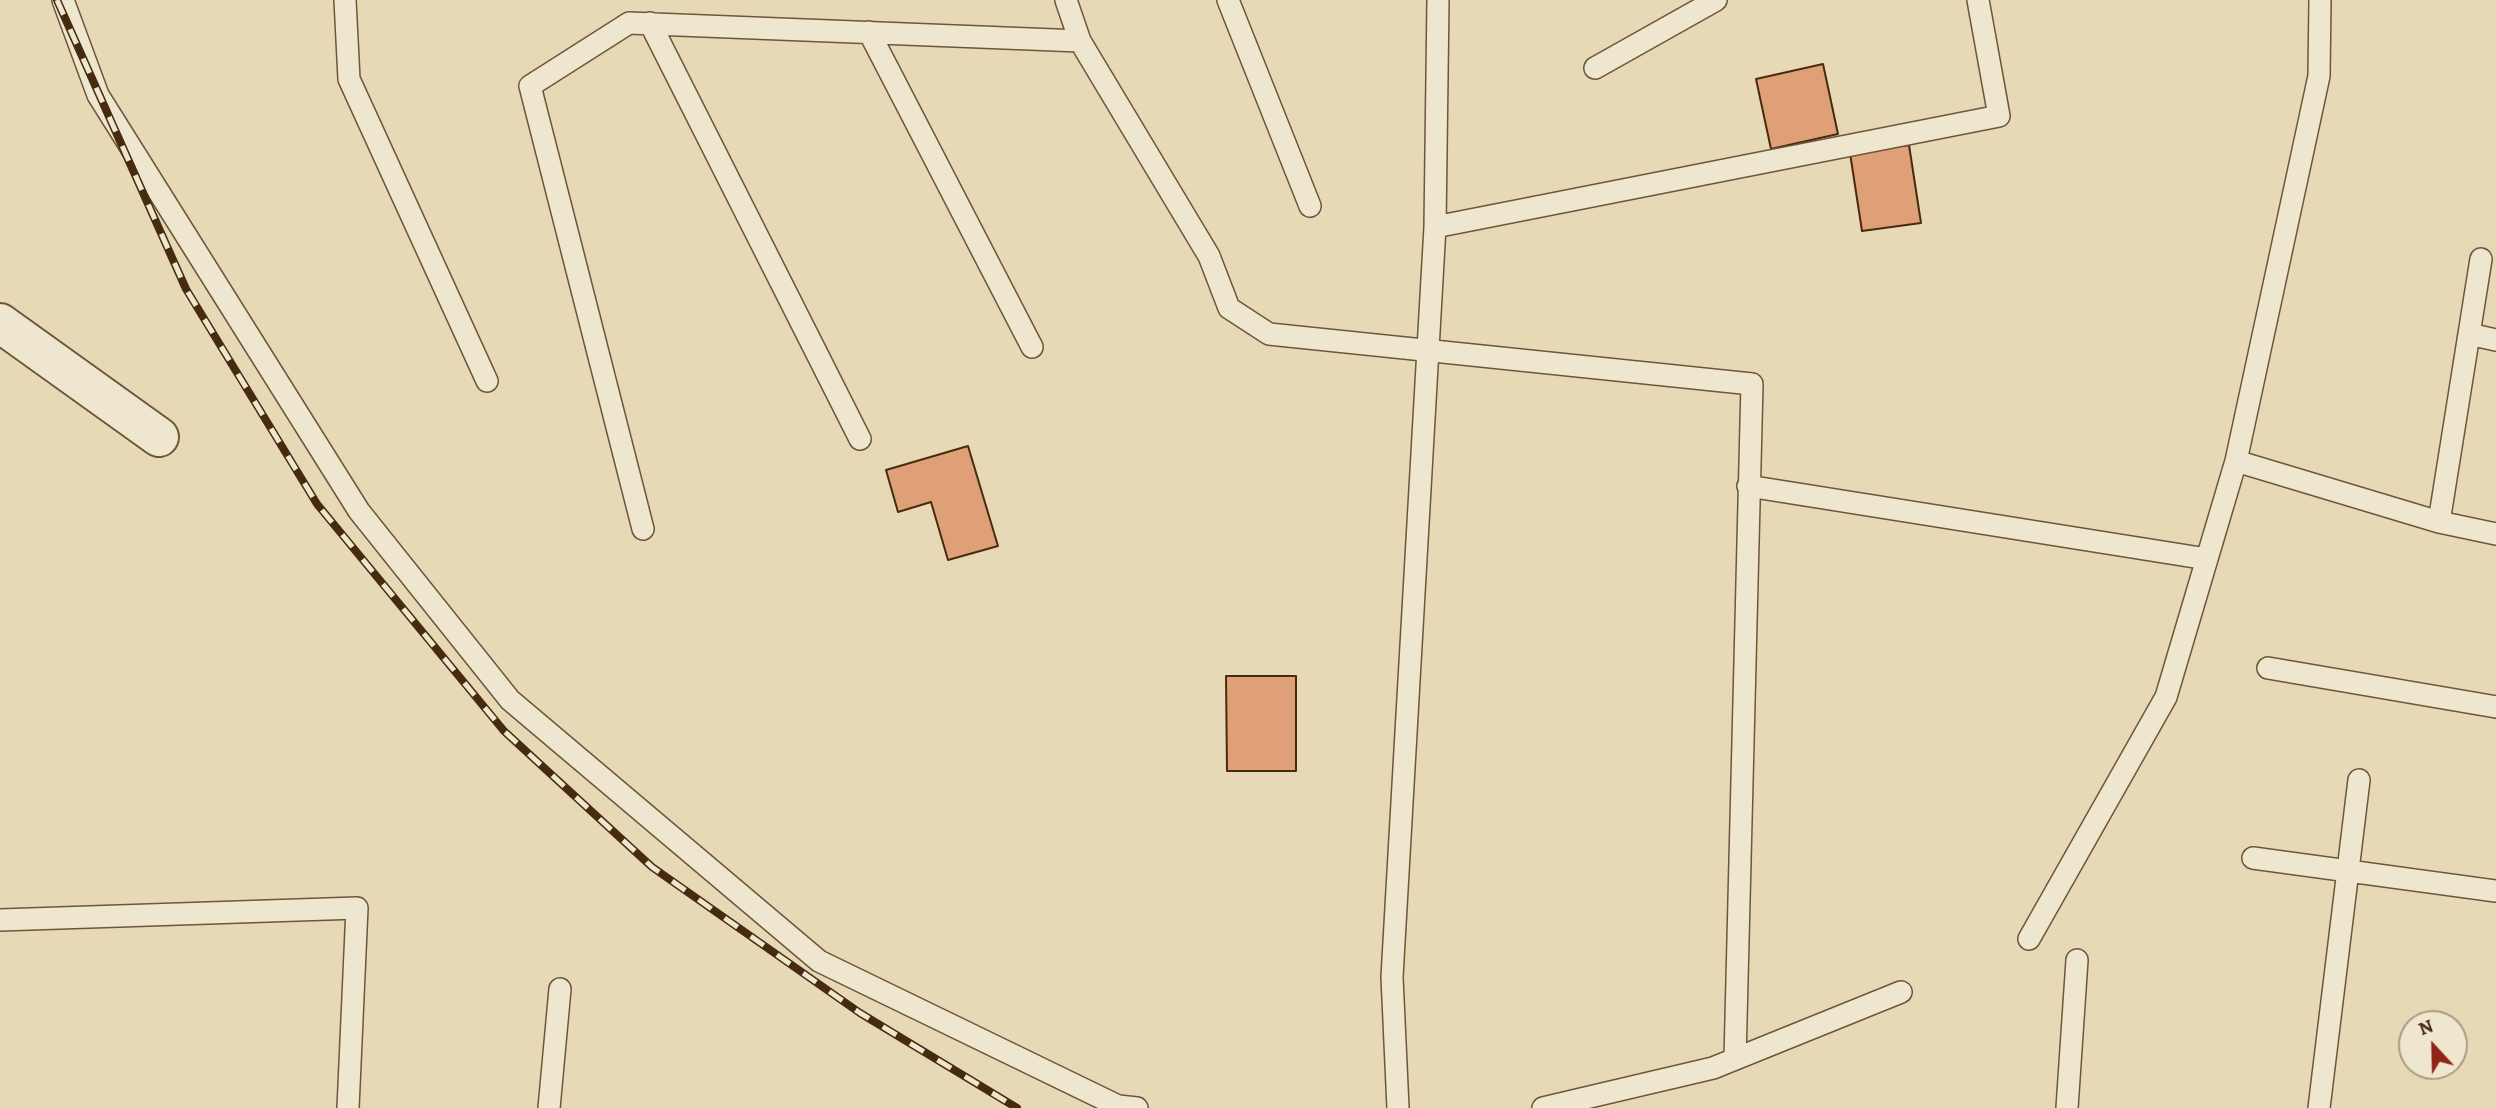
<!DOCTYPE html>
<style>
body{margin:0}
#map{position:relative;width:2496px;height:1108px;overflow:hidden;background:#e7d9b6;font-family:Alegreya,serif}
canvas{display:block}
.north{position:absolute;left:2398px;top:1010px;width:70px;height:70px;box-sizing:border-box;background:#efe6d0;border:2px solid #ab9b82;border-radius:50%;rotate:338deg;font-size:19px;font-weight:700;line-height:28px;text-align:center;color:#462b0e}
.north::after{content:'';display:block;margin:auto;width:24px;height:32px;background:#8f2418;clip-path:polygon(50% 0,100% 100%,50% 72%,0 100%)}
</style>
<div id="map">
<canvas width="2496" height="1108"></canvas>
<div class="north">N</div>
</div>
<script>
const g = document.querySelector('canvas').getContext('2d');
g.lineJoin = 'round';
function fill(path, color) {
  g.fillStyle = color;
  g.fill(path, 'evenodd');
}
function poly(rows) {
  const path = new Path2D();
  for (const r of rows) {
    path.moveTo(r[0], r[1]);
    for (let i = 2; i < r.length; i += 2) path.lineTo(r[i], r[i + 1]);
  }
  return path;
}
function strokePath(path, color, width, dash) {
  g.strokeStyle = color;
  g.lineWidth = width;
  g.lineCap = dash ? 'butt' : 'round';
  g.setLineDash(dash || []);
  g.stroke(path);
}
const building = poly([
 [1823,64,1838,134,1771,149,1756,79,1823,64],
 [1909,145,1921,223,1862,231,1850,153,1909,145],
 [968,446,998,546,948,560,931,502,898,512,886,470,968,446],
 [1226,676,1296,676,1296,771,1227,771,1226,676]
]);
fill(building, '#e0a077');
strokePath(building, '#462b0e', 2);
const lane = poly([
 [63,0,98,95,359,511,510,700,819,961,1118,1106,1137,1108],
 [345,0,349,79,487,381],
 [1066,0,1080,41,1209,256,1229,308,1269,334,1752,384,1735,1059],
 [1228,0,1310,206],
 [650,23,860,439],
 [869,32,1032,347],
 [1595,68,1716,0],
 [1435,227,1999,116,1978,0],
 [2481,259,2439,522,2496,534],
 [2469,334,2496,340],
 [2236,461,2439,522],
 [1748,486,2207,559],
 [643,529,530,86,629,23,1080,41],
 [2268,668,2496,707],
 [2253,858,2496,891],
 [0,920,357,908,348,1108],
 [2029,939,2166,697,2236,461,2319,76,2320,0],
 [549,1108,560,989],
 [1398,1108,1392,977,1435,227,1438,0],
 [1543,1108,1713,1068,1901,992],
 [2067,1108,2077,960],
 [2319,1108,2359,780]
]);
const street = poly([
 [0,323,159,437]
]);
strokePath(lane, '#6e5638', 24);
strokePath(street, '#6e5638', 42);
strokePath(lane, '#efe6d0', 21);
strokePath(street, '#efe6d0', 38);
const rail = poly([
 [57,0,186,289,317,504,504,731,652,867,860,1013,1017,1108]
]);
strokePath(rail, '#462b0e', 8);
strokePath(rail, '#efe6d0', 5, [16]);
</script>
